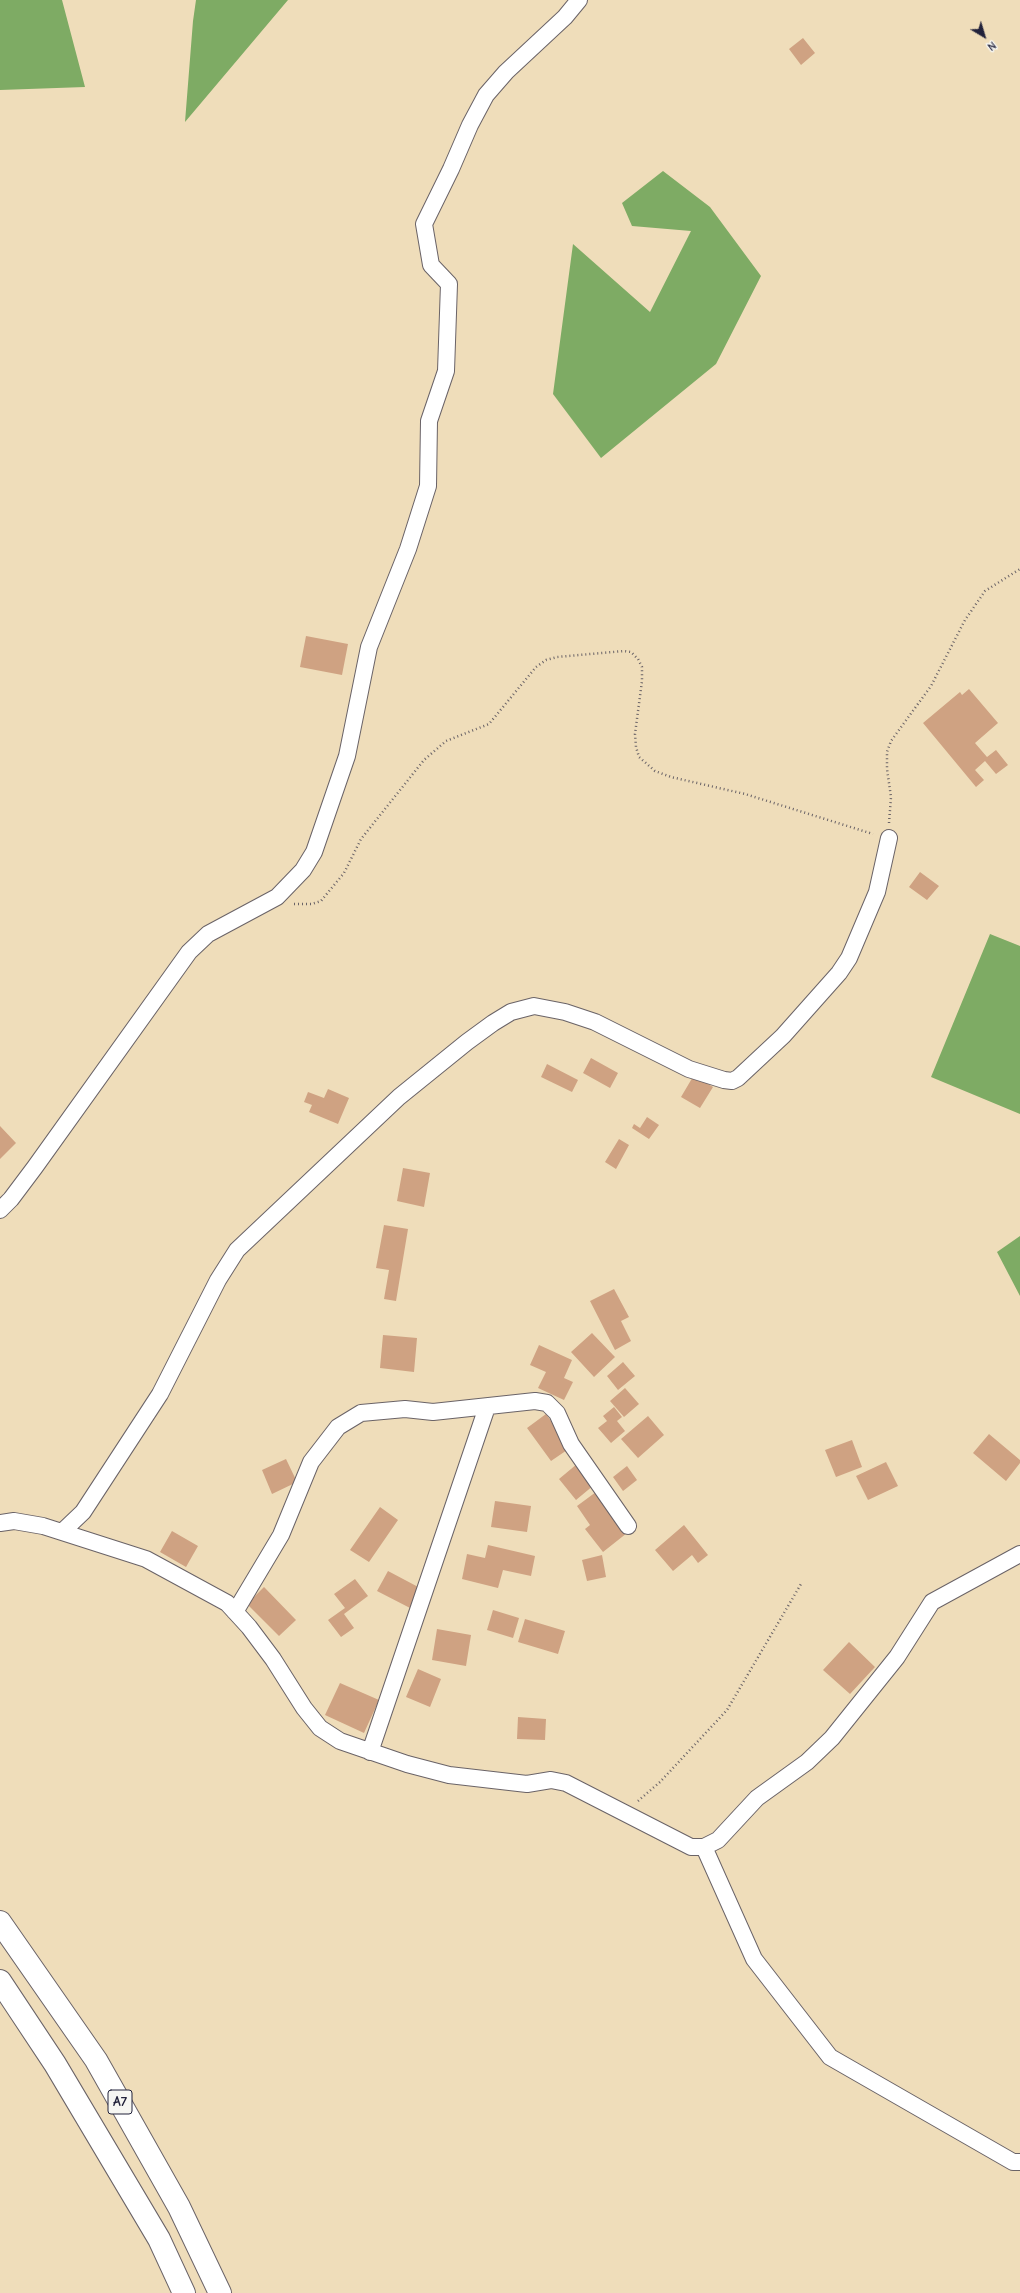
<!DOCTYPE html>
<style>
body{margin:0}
#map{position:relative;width:1020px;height:2293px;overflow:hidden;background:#efddba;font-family:"Comic Neue",sans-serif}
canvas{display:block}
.north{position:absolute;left:964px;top:16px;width:40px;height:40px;-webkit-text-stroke:3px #f6f6f2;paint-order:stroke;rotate:142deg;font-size:11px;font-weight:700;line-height:16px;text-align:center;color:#22223b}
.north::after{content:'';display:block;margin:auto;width:14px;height:18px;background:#22223b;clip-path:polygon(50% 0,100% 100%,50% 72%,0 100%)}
</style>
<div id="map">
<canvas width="1020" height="2293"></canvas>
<div class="north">N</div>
</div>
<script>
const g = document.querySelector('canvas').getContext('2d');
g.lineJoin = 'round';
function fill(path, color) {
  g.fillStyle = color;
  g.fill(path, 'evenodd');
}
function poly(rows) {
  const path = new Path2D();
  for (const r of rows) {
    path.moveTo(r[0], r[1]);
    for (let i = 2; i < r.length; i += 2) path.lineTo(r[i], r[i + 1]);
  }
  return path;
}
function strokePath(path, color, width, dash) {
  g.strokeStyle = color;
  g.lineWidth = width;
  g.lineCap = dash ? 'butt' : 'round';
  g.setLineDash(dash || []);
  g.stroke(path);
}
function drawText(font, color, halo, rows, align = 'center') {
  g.font = font + ' "Comic Neue",sans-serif';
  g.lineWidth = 4;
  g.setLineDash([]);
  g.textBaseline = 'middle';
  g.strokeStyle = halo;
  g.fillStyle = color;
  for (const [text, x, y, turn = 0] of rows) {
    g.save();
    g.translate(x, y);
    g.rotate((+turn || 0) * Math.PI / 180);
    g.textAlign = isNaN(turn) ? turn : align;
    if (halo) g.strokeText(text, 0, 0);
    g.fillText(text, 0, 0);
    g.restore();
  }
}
fill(poly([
 [0,0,62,0,85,87,0,90],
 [196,0,288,0,185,122,193,21],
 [663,171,710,207,761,276,716,364,601,458,553,394,573,244,650,312,691,231,632,226,622,203],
 [990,934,1020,946,1020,1114,931,1077],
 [1020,1236,1020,1296,997,1252]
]), '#7eab64');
fill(poly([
 [803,38,815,53,801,65,789,49],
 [306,636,348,644,342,675,300,667],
 [969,689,998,723,975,743,987,757,996,750,1008,765,996,774,985,761,975,770,984,780,976,787,923,723,960,692,962,695],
 [920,872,939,886,927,900,909,887],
 [591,1058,618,1073,610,1088,583,1073],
 [547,1064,578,1080,572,1092,541,1077],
 [694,1075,713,1087,700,1108,681,1097],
 [328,1089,349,1098,338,1124,309,1112,312,1105,304,1102,308,1092,324,1098],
 [647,1117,659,1125,649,1139,632,1128,634,1124,640,1128],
 [0,1126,16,1143,0,1159],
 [619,1139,629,1145,616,1169,605,1162],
 [403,1168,430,1173,424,1207,397,1201],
 [384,1225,408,1229,396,1301,384,1299,389,1270,376,1268],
 [614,1289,629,1317,621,1321,631,1341,615,1350,590,1301],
 [592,1333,615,1357,594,1377,571,1352],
 [383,1335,417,1338,414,1372,380,1368],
 [539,1345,572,1360,564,1378,573,1382,564,1400,538,1388,546,1372,530,1365],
 [623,1362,635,1376,618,1390,607,1376],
 [625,1388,639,1404,624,1417,610,1401],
 [614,1407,622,1417,617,1421,625,1431,611,1443,598,1428,607,1421,603,1416],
 [546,1414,570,1448,551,1461,527,1428],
 [648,1416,664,1435,638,1458,621,1439],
 [989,1434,1020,1460,1020,1463,1006,1481,973,1453],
 [852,1440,862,1467,836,1477,825,1450],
 [286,1459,297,1482,272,1494,262,1470],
 [886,1462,898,1486,868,1500,856,1476],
 [577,1464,594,1485,576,1500,559,1479],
 [627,1466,637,1480,623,1491,613,1477],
 [596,1492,627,1533,603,1552,585,1529,590,1525,577,1506],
 [495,1501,531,1506,527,1532,491,1527],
 [380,1507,398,1520,369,1562,350,1550],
 [684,1525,708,1555,698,1563,692,1555,673,1571,655,1550],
 [172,1531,198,1546,186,1567,160,1552],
 [488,1545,535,1556,531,1576,503,1570,498,1588,462,1579,467,1554,485,1558],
 [602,1555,606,1577,587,1581,582,1560],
 [388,1571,422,1589,412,1609,377,1591],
 [355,1579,368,1596,344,1614,354,1628,341,1637,328,1620,345,1608,334,1594],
 [264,1587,296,1620,279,1636,247,1604],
 [493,1610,519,1618,513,1638,487,1630],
 [525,1619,565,1631,558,1654,518,1642],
 [437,1629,471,1635,466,1666,432,1660],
 [849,1642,875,1667,850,1694,823,1670],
 [418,1669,441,1679,430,1707,406,1697],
 [340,1683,379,1700,364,1733,325,1715],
 [518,1717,546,1719,545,1740,517,1739]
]), '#cfa282');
const street = poly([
 [0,1210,11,1199,35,1167,189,952,208,934,277,897,303,870,314,852,347,756,369,647,408,549,428,486,429,421,446,371,449,284,431,265,424,224,451,169,470,125,486,95,506,72,565,17,579,0],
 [0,1523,14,1521,43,1526,146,1559,227,1603,249,1627,273,1659,304,1708,320,1728,340,1741,407,1764,449,1775,527,1784,551,1780,566,1783,691,1847,704,1847,718,1840,757,1798,807,1762,832,1738,897,1657,932,1602,1020,1554],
 [62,1532,83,1512,160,1394,218,1280,237,1250,399,1097,467,1042,493,1023,511,1012,534,1006,565,1012,595,1022,689,1069,724,1080,732,1081,738,1078,783,1036,839,973,849,958,877,892,889,838],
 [235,1612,281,1535,311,1462,338,1427,361,1413,405,1409,433,1412,535,1401,547,1403,557,1413,571,1444,628,1526],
 [370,1752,487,1407],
 [704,1847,754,1959,830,2057,1013,2162,1020,2162]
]);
const highway = poly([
 [0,1922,96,2060,179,2207,220,2293],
 [0,1981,55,2064,159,2239,184,2293]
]);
strokePath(street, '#6a6367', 18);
strokePath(highway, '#6a6367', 24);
strokePath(poly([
 [889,823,891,797,887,769,887,752,891,741,931,686,965,620,985,591,1020,569],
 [294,904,312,904,321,901,344,873,361,839,424,760,446,741,489,724,536,667,546,660,557,657,624,651,631,652,638,659,642,667,642,681,635,734,636,747,639,757,655,771,671,777,745,794,873,834],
 [638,1801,660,1782,727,1710,801,1584]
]), '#6a6367', 2.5, [1, 3]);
strokePath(street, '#fff', 16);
strokePath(highway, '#fff', 22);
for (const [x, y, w] of [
 [120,2102,24]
]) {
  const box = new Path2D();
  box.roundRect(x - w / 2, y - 12, w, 24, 3);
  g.fillStyle = '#f6f6f2';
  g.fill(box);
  strokePath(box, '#22223b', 1);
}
drawText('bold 14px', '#22223b', null, [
 ["A7",120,2102]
]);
</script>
